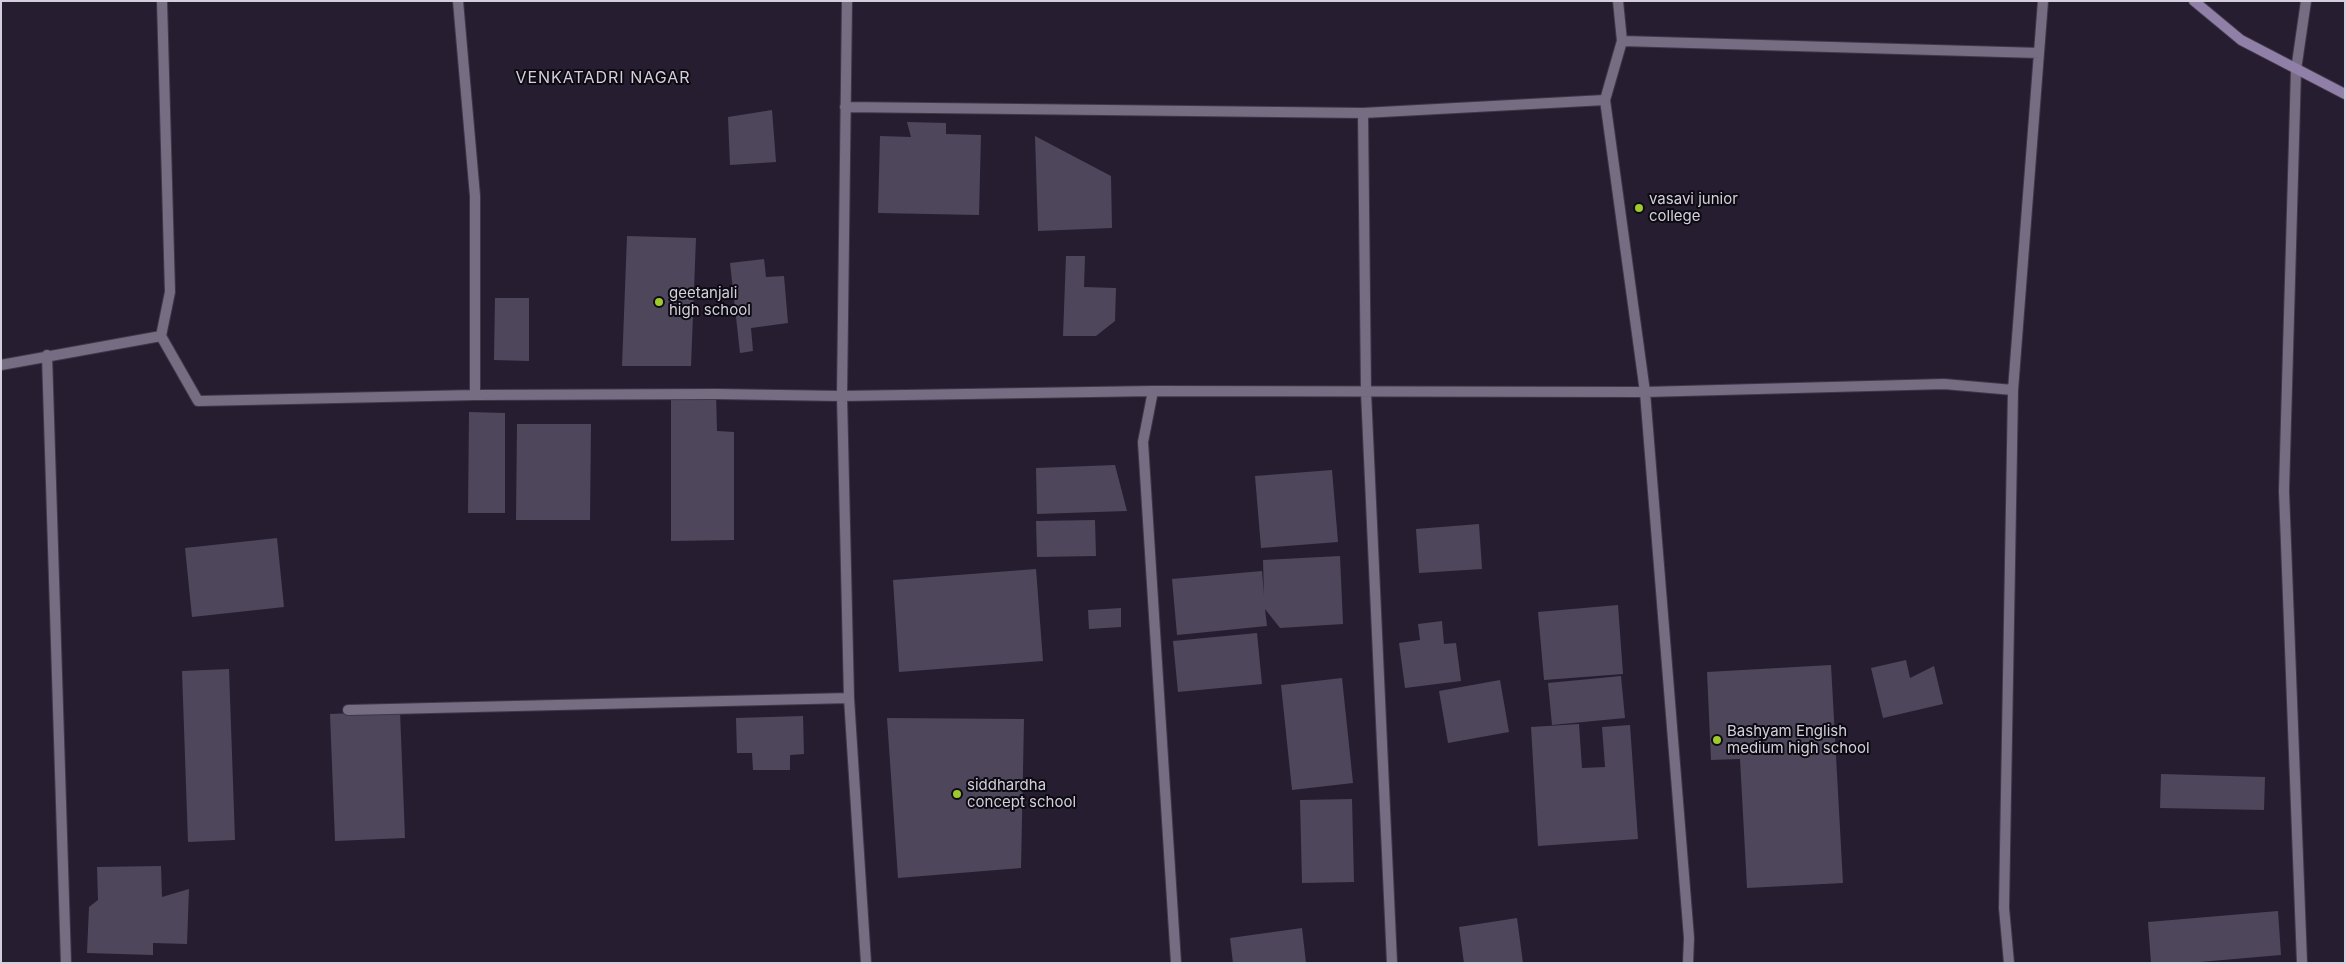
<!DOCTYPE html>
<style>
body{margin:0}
#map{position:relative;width:2346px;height:964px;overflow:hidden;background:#261e30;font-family:Inter,sans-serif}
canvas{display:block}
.frame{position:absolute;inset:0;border:2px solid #d4cfdc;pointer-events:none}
</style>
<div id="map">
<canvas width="2346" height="964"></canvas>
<div class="frame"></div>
</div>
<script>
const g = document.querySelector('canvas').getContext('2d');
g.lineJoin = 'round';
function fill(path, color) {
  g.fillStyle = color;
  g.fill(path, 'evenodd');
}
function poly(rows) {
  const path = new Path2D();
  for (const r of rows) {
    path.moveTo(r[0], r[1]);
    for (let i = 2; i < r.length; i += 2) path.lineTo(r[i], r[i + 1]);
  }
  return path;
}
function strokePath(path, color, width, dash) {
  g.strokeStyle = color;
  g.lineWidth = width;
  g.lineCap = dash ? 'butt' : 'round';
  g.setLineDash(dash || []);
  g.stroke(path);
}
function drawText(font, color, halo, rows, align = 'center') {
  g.font = font + ' Inter,sans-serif';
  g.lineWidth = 4;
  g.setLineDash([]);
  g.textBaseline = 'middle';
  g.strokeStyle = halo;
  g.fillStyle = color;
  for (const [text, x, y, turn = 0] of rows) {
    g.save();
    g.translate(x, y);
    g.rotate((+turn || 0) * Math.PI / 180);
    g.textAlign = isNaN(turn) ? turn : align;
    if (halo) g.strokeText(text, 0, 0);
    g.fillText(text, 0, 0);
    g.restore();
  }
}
fill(poly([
 [772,110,776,162,730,165,728,117],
 [907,122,946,123,946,134,981,135,979,215,878,213,880,136,911,137],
 [1035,136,1111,176,1112,228,1038,231],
 [627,236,696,238,691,366,622,366],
 [1066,256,1085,256,1084,287,1116,288,1115,321,1096,336,1063,336],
 [764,259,766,277,784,276,788,323,751,328,753,351,740,353,730,263],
 [495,298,529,298,529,361,494,360],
 [671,394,716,394,717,431,734,432,734,540,671,541],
 [469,412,505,413,505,513,468,513],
 [517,424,591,424,590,520,516,520],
 [1115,465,1127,511,1037,514,1036,468],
 [1332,470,1338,542,1261,548,1255,476],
 [1095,520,1096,556,1037,557,1036,521],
 [1479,524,1482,569,1419,573,1416,529],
 [277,538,284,607,192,617,185,548],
 [1340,556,1343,624,1280,628,1265,609,1267,626,1177,635,1172,579,1262,571,1264,595,1263,560],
 [1036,569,1043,661,899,672,893,580],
 [1618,605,1623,674,1544,680,1538,612],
 [1121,608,1121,627,1089,629,1088,610],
 [1442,621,1444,644,1456,643,1461,681,1405,688,1399,643,1420,640,1418,624],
 [1257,633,1262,684,1178,692,1173,641],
 [1906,660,1910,678,1934,666,1943,704,1883,718,1871,668],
 [1831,665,1843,883,1747,888,1740,759,1711,760,1707,672],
 [229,669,235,840,188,842,182,671],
 [1621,676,1625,718,1552,725,1548,683],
 [1342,678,1353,783,1292,790,1281,685],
 [1500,680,1509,732,1448,743,1439,691],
 [400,711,405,838,335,841,330,714],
 [803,716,804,754,790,755,790,770,753,770,752,753,737,753,736,718],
 [887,718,1024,719,1021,868,898,878],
 [1579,724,1582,768,1605,767,1602,727,1630,725,1638,839,1538,846,1531,727],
 [2161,774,2265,777,2264,810,2160,808],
 [1352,799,1354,882,1302,883,1300,800],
 [161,866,162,897,189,889,187,944,153,943,153,955,87,953,89,907,98,900,97,867],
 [2278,911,2281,955,2188,963,2151,963,2148,922],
 [1517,918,1523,963,1464,963,1459,927],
 [1302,928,1306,963,1233,963,1230,938]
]), '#4e465a');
const street = poly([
 [162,1,170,292,161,336,198,401,475,395,716,394,842,396,1153,391,1645,392,1944,384,2013,390],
 [458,1,475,196,475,395],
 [847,1,842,396,849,698,866,963],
 [1618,1,1622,41,1605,100,1645,392,1689,938,1688,963],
 [1622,41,2039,53],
 [845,107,1363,113,1605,100],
 [1363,113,1366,392,1392,963],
 [47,355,66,963],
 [1,365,161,336],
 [1153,391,1143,442,1176,963],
 [348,710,849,698],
 [2009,963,2004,908,2013,390,2043,1],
 [2302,963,2284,491,2296,70,2306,1]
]);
const secondary = poly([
 [2194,1,2241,40,2345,94]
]);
strokePath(street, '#3e3847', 12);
strokePath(secondary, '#3e3847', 12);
strokePath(street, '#766d83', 10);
strokePath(secondary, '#907fa7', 10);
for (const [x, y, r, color] of [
 [1639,208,5,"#9fca2d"],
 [659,302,5,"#9fca2d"],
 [1717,740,5,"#9fca2d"],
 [957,794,5,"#9fca2d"]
]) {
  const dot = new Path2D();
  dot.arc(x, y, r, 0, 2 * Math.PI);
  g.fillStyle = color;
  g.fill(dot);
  strokePath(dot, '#0d0a12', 2);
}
drawText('15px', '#d4cfdc', '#0d0a12', [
 ["vasavi junior",1649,199],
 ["college",1649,216],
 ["geetanjali",669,293],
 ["high school",669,310],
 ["Bashyam English",1727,731],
 ["medium high school",1727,748],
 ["siddhardha",967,785],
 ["concept school",967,802]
], 'left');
g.letterSpacing = '1px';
drawText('16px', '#d4cfdc', '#0d0a12', [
 ["VENKATADRI NAGAR",603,78]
]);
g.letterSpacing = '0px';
</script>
